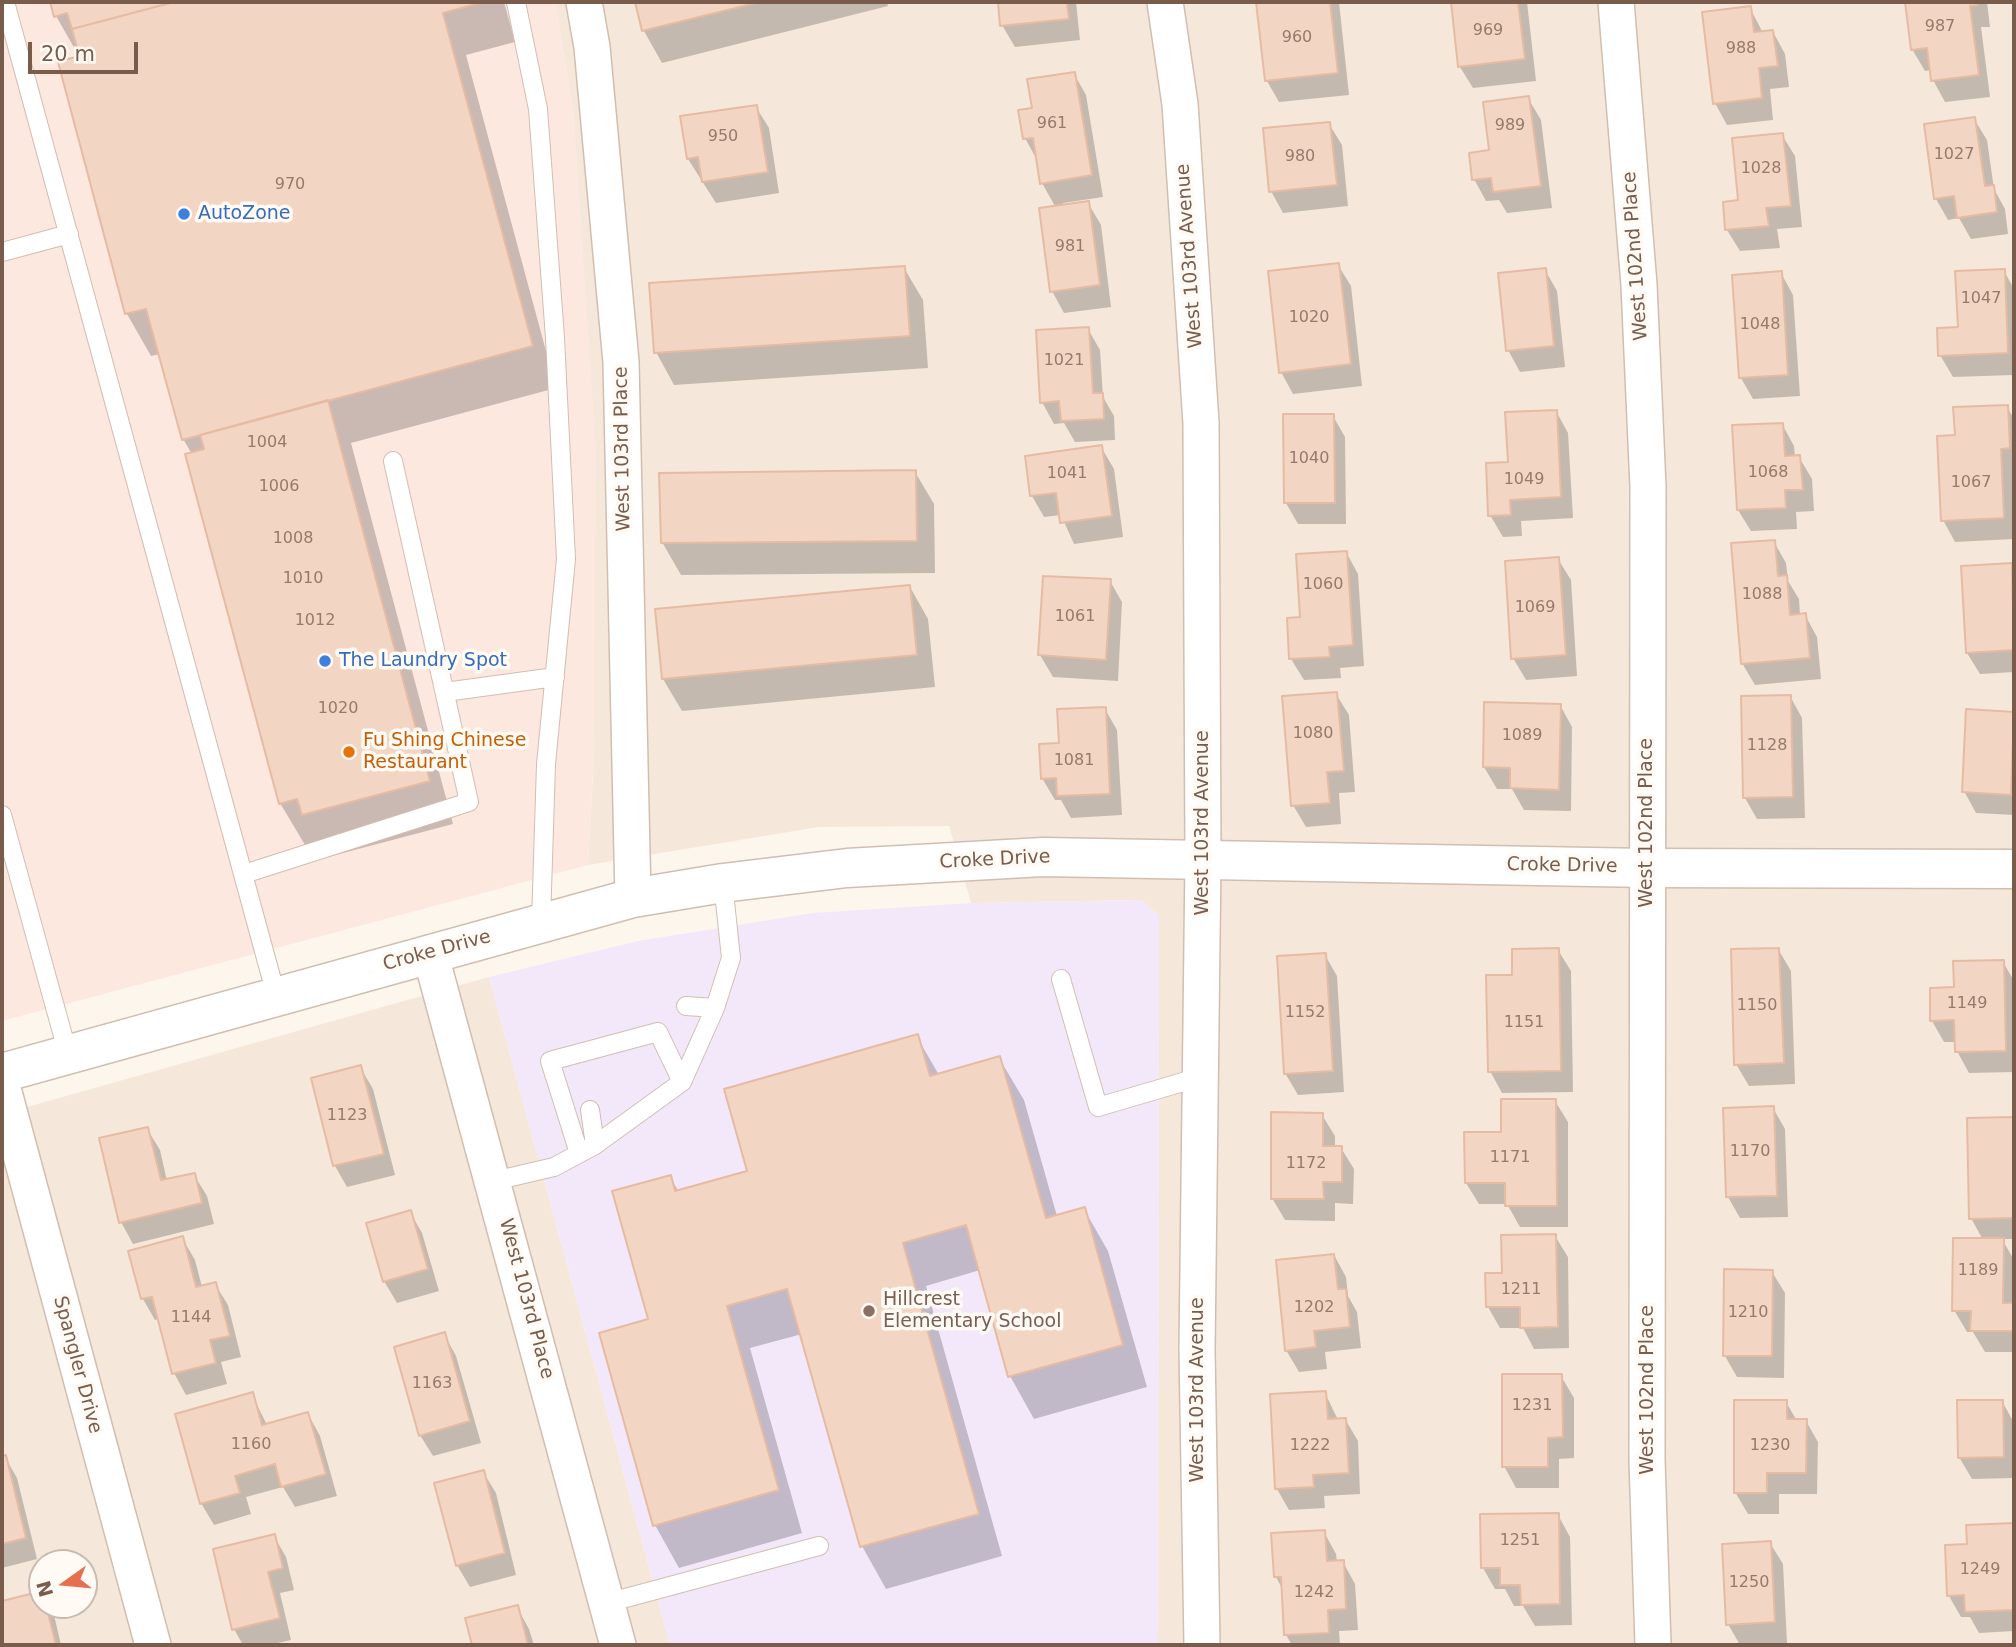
<!DOCTYPE html>
<style>
body{margin:0}
#map{position:relative;width:2016px;height:1647px;overflow:hidden;background:#fdf6ec;font-family:"DejaVu Sans",sans-serif}
canvas{display:block}
.frame{position:absolute;inset:0;border:4px solid #7a5c4d;pointer-events:none}
.north{position:absolute;left:28px;top:1549px;width:70px;height:70px;box-sizing:border-box;background:#fffaf3;border:2px solid #cabbb1;border-radius:50%;rotate:255deg;font-size:19px;font-weight:700;line-height:28px;text-align:center;color:#7a5c4d}
.north::after{content:'';display:block;margin:auto;width:24px;height:32px;background:#e76f51;clip-path:polygon(50% 0,100% 100%,50% 72%,0 100%)}
.scale{position:absolute;left:28px;top:42px;width:110px;height:32px;box-sizing:border-box;border:4px solid #7a5c4d;border-top:0;padding-left:9px;font-size:21px;line-height:24px;white-space:nowrap;color:#7a5c4d;-webkit-text-stroke:5px #fffaf3;paint-order:stroke}
</style>
<div id="map">
<canvas width="2016" height="1647"></canvas>
<div class="frame"></div>
<div class="north">N</div>
<div class="scale">20 m</div>
</div>
<script>
const g = document.querySelector('canvas').getContext('2d');
g.lineJoin = 'round';
function fill(path, color) {
  g.fillStyle = color;
  g.fill(path, 'evenodd');
}
function poly(rows) {
  const path = new Path2D();
  for (const r of rows) {
    path.moveTo(r[0], r[1]);
    for (let i = 2; i < r.length; i += 2) path.lineTo(r[i], r[i + 1]);
  }
  return path;
}
function strokePath(path, color, width, dash) {
  g.strokeStyle = color;
  g.lineWidth = width;
  g.lineCap = dash ? 'butt' : 'round';
  g.setLineDash(dash || []);
  g.stroke(path);
}
function drawText(font, color, halo, rows, align = 'center') {
  g.font = font + ' "DejaVu Sans",sans-serif';
  g.lineWidth = 7;
  g.setLineDash([]);
  g.textBaseline = 'middle';
  g.strokeStyle = halo;
  g.fillStyle = color;
  for (const [text, x, y, turn = 0] of rows) {
    g.save();
    g.translate(x, y);
    g.rotate((+turn || 0) * Math.PI / 180);
    g.textAlign = isNaN(turn) ? turn : align;
    if (halo) g.strokeText(text, 0, 0);
    g.fillText(text, 0, 0);
    g.restore();
  }
}
fill(poly([
 [555,2,2014,2,2014,1645,1158,1645,1159,916,1141,900,971,903,949,826,819,827,588,865,594,753,574,117],
 [489,977,670,1645,2,1645,2,1114],
 [42,1563,84,1563,84,1605,42,1605]
]), '#f5e8da');
fill(poly([
 [2,2,555,2,574,117,596,453,594,753,588,865,2,1021]
]), '#fde8e0');
fill(poly([
 [1141,900,1159,916,1158,1645,670,1645,489,977,638,941,813,913,971,903]
]), '#f3e8fa');
fill(poly([
 [52,2,504,2,515,42,466,55,556,388,351,443,453,824,328,857,319,842,305,845,280,803,192,454,183,439,160,354,151,356,127,314,60,63,80,58,56,16],
 [637,2,887,2,888,6,662,63,644,31],
 [1000,2,1076,2,1080,40,1015,47,1002,25],
 [1258,2,1339,2,1349,95,1279,102,1267,81],
 [1452,2,1527,2,1536,81,1473,88,1460,67],
 [1907,2,1987,2,1990,27,1981,27,1990,97,1945,102,1933,80,1931,70,1925,71,1912,49],
 [1750,8,1763,33,1773,32,1785,54,1789,87,1770,89,1773,120,1727,125,1715,103],
 [1074,74,1086,95,1103,197,1063,203,1064,206,1088,203,1101,225,1111,307,1064,313,1052,291,1056,208,1042,183,1037,160,1025,138,1034,109],
 [1528,98,1541,120,1552,208,1507,213,1499,200,1486,201,1474,179],
 [756,107,769,128,779,193,716,203,688,159,682,118],
 [1974,119,1987,140,1994,189,2005,209,2008,234,1971,239,1959,218,1948,220,1936,199],
 [1329,124,1342,145,1348,206,1283,213,1271,191],
 [1782,135,1795,156,1802,227,1777,229,1780,248,1740,251,1727,230,1740,202],
 [1338,265,1351,286,1362,386,1293,394,1281,372],
 [904,268,923,300,928,368,674,385,656,352],
 [1545,270,1557,291,1565,367,1520,372,1508,350],
 [2004,271,2014,289,2014,375,1953,377,1940,355],
 [1781,273,1793,295,1800,396,1753,399,1741,378],
 [1088,329,1100,350,1103,397,1114,416,1115,440,1075,442,1064,423,1054,424,1042,402],
 [2007,407,2014,419,2014,539,1955,542,1943,520,1956,437],
 [1556,411,1568,433,1573,518,1521,521,1522,536,1503,537,1490,515,1510,463],
 [1333,416,1345,437,1346,524,1298,524,1286,503],
 [1782,424,1794,446,1795,457,1799,457,1812,479,1814,511,1796,512,1797,529,1751,531,1738,510],
 [1101,447,1114,469,1123,537,1074,544,1061,515,1044,517,1032,496],
 [915,472,934,504,935,573,681,575,662,542],
 [1774,542,1786,563,1788,581,1799,599,1800,615,1805,615,1817,637,1821,679,1755,685,1742,663],
 [1346,552,1358,574,1364,666,1340,668,1341,678,1304,680,1291,659,1302,618],
 [1558,559,1571,580,1577,676,1526,680,1513,658],
 [2011,565,2014,570,2014,672,1980,674,1967,653],
 [1110,581,1122,602,1118,681,1053,677,1040,655],
 [910,587,928,619,935,687,682,711,663,679],
 [1336,694,1349,715,1355,792,1339,793,1341,824,1306,827,1293,805],
 [1790,696,1802,718,1805,818,1757,819,1745,798],
 [1560,705,1572,727,1571,811,1524,810,1512,789,1497,789,1484,767],
 [1105,709,1117,730,1122,815,1071,818,1061,800,1055,800,1042,778,1061,745],
 [1968,711,2014,714,2014,815,1976,813,1964,791],
 [1778,949,1791,971,1795,1084,1749,1086,1736,1064],
 [1558,950,1571,971,1573,1092,1502,1093,1490,1071,1514,977],
 [1325,955,1337,976,1344,1092,1298,1095,1285,1073],
 [2003,962,2014,981,2014,1072,1969,1073,1957,1051,1957,1042,1944,1042,1932,1021,1955,989],
 [917,1037,939,1075,999,1058,1024,1100,1057,1216,1084,1209,1108,1251,1147,1387,1034,1419,1010,1376,980,1270,926,1286,1002,1556,886,1589,862,1546,802,1334,750,1348,802,1533,679,1568,655,1525,650,1320,670,1177,679,1192,749,1172],
 [360,1067,373,1089,395,1175,347,1187,335,1166,313,1079],
 [1555,1101,1568,1122,1568,1227,1520,1227,1507,1204,1479,1204,1466,1183,1502,1134],
 [1773,1108,1785,1129,1788,1217,1740,1218,1728,1197],
 [1322,1115,1335,1136,1335,1148,1341,1148,1354,1169,1353,1204,1335,1203,1335,1221,1285,1220,1272,1198],
 [2014,1119,2014,1239,2002,1239,2014,1260,2014,1352,1985,1352,1973,1332,1967,1332,1954,1310,1983,1240,1971,1218],
 [147,1129,160,1150,167,1181,194,1175,207,1196,214,1224,133,1244,121,1222],
 [410,1212,422,1233,439,1291,397,1303,384,1281],
 [1555,1236,1568,1257,1569,1348,1534,1349,1523,1328,1500,1328,1488,1307,1504,1274],
 [182,1238,195,1260,202,1287,215,1284,228,1305,241,1357,221,1362,227,1384,186,1395,174,1373,159,1319,155,1320,143,1299,130,1252],
 [1334,1255,1346,1277,1348,1296,1357,1312,1361,1348,1325,1352,1327,1369,1299,1372,1286,1350],
 [1772,1272,1785,1293,1784,1378,1737,1377,1725,1356],
 [444,1334,456,1356,481,1443,433,1456,420,1435],
 [1561,1376,1574,1398,1574,1458,1559,1459,1559,1488,1516,1488,1504,1466],
 [1325,1393,1338,1420,1345,1419,1358,1441,1360,1494,1324,1496,1325,1508,1289,1510,1277,1489],
 [252,1395,267,1425,308,1414,320,1436,337,1496,295,1507,283,1487,246,1497,251,1514,214,1525,201,1503],
 [2002,1401,2014,1423,2014,1478,1972,1479,1959,1457],
 [1786,1402,1797,1421,1806,1421,1818,1442,1817,1494,1779,1494,1779,1514,1748,1514,1735,1492],
 [5,1457,17,1478,37,1559,2,1568,2,1458],
 [483,1472,496,1493,516,1575,470,1587,457,1565],
 [1558,1515,1570,1537,1572,1625,1535,1626,1523,1606,1514,1606,1505,1589,1495,1589,1483,1568],
 [2014,1525,2014,1631,1979,1633,1970,1617,1961,1617,1949,1596,1969,1546,1968,1527],
 [1324,1532,1336,1554,1337,1562,1343,1562,1355,1584,1358,1630,1339,1631,1340,1645,1292,1645,1286,1635,1283,1590,1276,1577],
 [274,1536,286,1557,294,1590,280,1593,291,1640,269,1645,243,1645,234,1629],
 [1770,1543,1783,1564,1787,1643,1740,1645,1728,1624],
 [41,1593,42,1605,48,1605,54,1615,61,1645,4,1645,2,1603],
 [517,1607,529,1629,534,1645,474,1645,467,1619]
]), '#0003');
const building = poly([
 [50,2,174,2,72,29,67,13,54,17,50,2],
 [174,2,484,2,443,13,533,346,182,440,146,309,125,314,58,62,79,56,72,29,174,2],
 [635,2,760,2,642,31,635,2],
 [998,2,1067,2,1069,19,1000,26,998,2],
 [1256,2,1330,2,1338,73,1265,81,1256,2],
 [1451,2,1518,2,1525,59,1458,67,1451,2],
 [1905,2,1978,2,1978,5,1970,6,1979,75,1931,81,1927,48,1911,50,1905,2],
 [1751,6,1754,32,1773,30,1778,66,1759,68,1762,98,1713,104,1702,12,1751,6],
 [1075,72,1092,175,1040,184,1033,138,1023,139,1018,110,1032,108,1027,79,1075,72],
 [1529,96,1541,186,1493,192,1491,178,1472,180,1469,153,1489,150,1483,102,1529,96],
 [757,105,768,172,702,182,698,157,687,159,680,116,757,105],
 [1975,117,1985,186,1994,185,1997,212,1957,218,1954,196,1934,199,1924,124,1975,117],
 [1330,122,1337,185,1269,192,1263,128,1330,122],
 [1783,133,1791,206,1766,208,1769,226,1725,230,1723,202,1738,200,1732,138,1783,133],
 [1089,201,1100,285,1050,292,1039,208,1089,201],
 [1339,263,1351,364,1279,373,1268,271,1339,263],
 [905,266,910,336,654,353,649,283,905,266],
 [1546,268,1554,346,1506,351,1498,273,1546,268],
 [2005,269,2008,353,1938,356,1937,328,1958,327,1955,271,2005,269],
 [1782,271,1788,375,1739,378,1732,275,1782,271],
 [1089,327,1093,393,1103,393,1104,419,1061,421,1059,401,1040,403,1036,330,1089,327],
 [328,400,430,781,302,815,297,799,279,804,185,454,204,449,200,435,328,400],
 [2008,405,2010,448,2001,449,2004,518,1941,521,1937,436,1955,435,1953,407,2008,405],
 [1557,410,1561,497,1510,500,1511,515,1488,516,1486,463,1508,462,1505,412,1557,410],
 [1283,414,1334,414,1335,503,1284,503,1283,414],
 [1783,423,1785,456,1800,455,1803,490,1785,490,1786,508,1737,510,1732,425,1783,423],
 [1102,445,1112,516,1060,523,1056,493,1030,496,1025,456,1102,445],
 [916,470,917,541,661,543,659,473,916,470],
 [1775,540,1778,576,1787,575,1790,615,1806,613,1810,658,1741,664,1731,543,1775,540],
 [1347,551,1353,645,1329,647,1330,657,1289,659,1287,618,1300,617,1296,554,1347,551],
 [1559,557,1566,655,1511,659,1505,561,1559,557],
 [2012,563,2014,650,1966,653,1961,566,2012,563],
 [1043,576,1111,579,1106,660,1038,655,1043,576],
 [910,585,917,655,662,679,655,609,910,585],
 [1337,692,1344,771,1327,772,1330,803,1291,806,1282,696,1337,692],
 [1791,695,1793,797,1743,798,1741,696,1791,695],
 [1484,702,1561,704,1559,790,1510,788,1510,768,1483,767,1484,702],
 [1106,707,1110,794,1057,796,1056,778,1041,779,1039,744,1059,743,1057,709,1106,707],
 [1966,709,2014,712,2011,795,1962,792,1966,709],
 [1559,948,1561,1071,1488,1072,1486,975,1512,975,1512,949,1559,948],
 [1779,948,1784,1063,1734,1065,1731,949,1779,948],
 [1326,953,1333,1071,1284,1074,1277,956,1326,953],
 [2004,960,2006,1051,1955,1052,1954,1020,1930,1021,1930,988,1954,987,1953,961,2004,960],
 [918,1034,930,1076,1000,1056,1046,1218,1085,1207,1123,1345,1008,1377,966,1225,903,1243,979,1514,860,1547,787,1289,727,1306,779,1490,653,1526,599,1333,648,1319,612,1191,671,1175,675,1191,747,1171,724,1089,918,1034],
 [361,1065,384,1154,333,1166,311,1078,361,1065],
 [1501,1099,1556,1099,1557,1206,1505,1206,1505,1183,1465,1183,1464,1132,1501,1132,1501,1099],
 [1774,1106,1777,1196,1726,1197,1723,1108,1774,1106],
 [1271,1112,1323,1113,1323,1146,1342,1146,1342,1182,1323,1182,1324,1199,1271,1199,1271,1112],
 [2014,1117,2014,1218,1969,1219,1967,1118,2014,1117],
 [148,1127,161,1180,195,1173,202,1203,119,1223,99,1138,148,1127],
 [411,1210,428,1269,383,1282,366,1223,411,1210],
 [1556,1234,1558,1327,1520,1328,1520,1307,1486,1307,1485,1273,1502,1273,1501,1235,1556,1234],
 [183,1236,196,1287,216,1282,230,1336,210,1340,216,1363,172,1374,152,1297,141,1299,128,1251,183,1236],
 [1953,1238,2004,1238,2003,1303,2013,1303,2013,1331,1970,1331,1971,1311,1952,1311,1953,1238],
 [1334,1254,1338,1289,1346,1289,1350,1327,1314,1331,1316,1347,1285,1351,1276,1260,1334,1254],
 [1724,1269,1773,1270,1772,1356,1723,1356,1724,1269],
 [445,1332,470,1421,419,1436,394,1347,445,1332],
 [1502,1374,1562,1374,1563,1437,1548,1438,1548,1467,1502,1467,1502,1374],
 [1326,1391,1328,1419,1346,1418,1349,1473,1313,1475,1314,1487,1275,1489,1270,1394,1326,1391],
 [253,1392,262,1425,308,1412,326,1474,281,1487,275,1464,235,1476,240,1493,200,1504,175,1414,253,1392],
 [1734,1400,1787,1400,1787,1419,1807,1419,1806,1473,1767,1473,1767,1493,1734,1493,1734,1400],
 [1957,1400,2003,1400,2004,1457,1958,1458,1957,1400],
 [6,1455,26,1538,2,1544,2,1456,6,1455],
 [484,1470,505,1553,456,1566,434,1483,484,1470],
 [1559,1513,1560,1604,1521,1605,1520,1585,1500,1585,1500,1568,1481,1568,1480,1514,1559,1513],
 [2014,1523,2014,1610,1965,1612,1964,1595,1947,1596,1945,1545,1967,1544,1966,1525,2014,1523],
 [1325,1530,1327,1561,1344,1560,1346,1609,1328,1610,1329,1633,1284,1635,1281,1577,1274,1577,1271,1533,1325,1530],
 [275,1534,283,1568,268,1572,280,1618,232,1630,213,1549,275,1534],
 [1771,1541,1775,1622,1726,1625,1722,1544,1771,1541],
 [42,1591,42,1605,46,1605,56,1645,2,1645,2,1601,42,1591],
 [518,1605,528,1645,472,1645,465,1618,518,1605]
]);
fill(building, '#f3d5c3');
strokePath(building, '#e6bba3', 2);
const service = poly([
 [5,2,276,995],
 [516,2,538,109,555,338,566,559,546,764,541,922],
 [2,252,69,234],
 [445,692,555,677],
 [2,815,68,1054],
 [244,874,469,802,393,461],
 [1061,979,1098,1107,1200,1077],
 [686,1006,715,1008],
 [590,1110,595,1145],
 [579,1153,550,1061,658,1032,682,1082],
 [494,1181,554,1167,595,1145,682,1082,715,1008,731,958,723,883],
 [607,1603,819,1546]
]);
const minor = poly([
 [584,2,592,47,621,362,633,898],
 [1165,2,1180,104,1201,423,1203,859,1197,1350,1202,1645],
 [1616,2,1639,285,1648,487,1647,1460,1653,1645],
 [430,953,618,1645],
 [2,1085,153,1645]
]);
const tertiary = poly([
 [2,1073,633,898,723,883,847,868,1043,857,1647,868,2014,869]
]);
strokePath(service, '#d1beb0', 20);
strokePath(minor, '#d1beb0', 38);
strokePath(tertiary, '#d1beb0', 41);
strokePath(service, '#fff', 18);
strokePath(minor, '#fff', 35);
strokePath(tertiary, '#fff', 38);
for (const [x, y, r, color] of [
 [184,214,7,"#3f7fe0"],
 [325,661,7,"#3f7fe0"],
 [349,752,7,"#e8710a"],
 [869,1311,7,"#8d6e63"]
]) {
  const dot = new Path2D();
  dot.arc(x, y, r, 0, 2 * Math.PI);
  g.fillStyle = color;
  g.fill(dot);
  strokePath(dot, '#fffaf3', 2.5);
}
drawText('16px', '#987a6a', null, [
 ["987",1940,27],
 ["969",1488,31],
 ["960",1297,38],
 ["988",1741,49],
 ["961",1052,124],
 ["989",1510,126],
 ["950",723,137],
 ["1027",1954,155],
 ["980",1300,157],
 ["1028",1761,169],
 ["970",290,185],
 ["981",1070,247],
 ["1047",1981,299],
 ["1020",1309,318],
 ["1048",1760,325],
 ["1021",1064,361],
 ["1004",267,443],
 ["1040",1309,459],
 ["1068",1768,473],
 ["1041",1067,474],
 ["1049",1524,480],
 ["1067",1971,483],
 ["1006",279,487],
 ["1008",293,539],
 ["1010",303,579],
 ["1060",1323,585],
 ["1088",1762,595],
 ["1069",1535,608],
 ["1061",1075,617],
 ["1012",315,621],
 ["1020",338,709],
 ["1080",1313,734],
 ["1089",1522,736],
 ["1128",1767,746],
 ["1081",1074,761],
 ["1149",1967,1004],
 ["1150",1757,1006],
 ["1152",1305,1013],
 ["1151",1524,1023],
 ["1123",347,1116],
 ["1170",1750,1152],
 ["1171",1510,1158],
 ["1172",1306,1164],
 ["1189",1978,1271],
 ["1211",1521,1290],
 ["1202",1314,1308],
 ["1210",1748,1313],
 ["1144",191,1318],
 ["1163",432,1384],
 ["1231",1532,1406],
 ["1160",251,1445],
 ["1222",1310,1446],
 ["1230",1770,1446],
 ["1251",1520,1541],
 ["1249",1980,1570],
 ["1250",1749,1583],
 ["1242",1314,1593]
]);
drawText('19px', '#366cbe', '#fffaf3', [
 ["AutoZone",198,214],
 ["The Laundry Spot",339,661]
], 'left');
drawText('19px', '#7a5c4d', '#fffaf3', [
 ["West 103rd Avenue",1190,256,-94],
 ["West 102nd Place",1636,256,-94],
 ["West 103rd Place",623,449,-91],
 ["West 103rd Avenue",1203,823,-90],
 ["West 102nd Place",1647,823,-90],
 ["Croke Drive",995,860,-3],
 ["Croke Drive",1562,866,1],
 ["Croke Drive",437,951,-15],
 ["West 103rd Place",526,1299,75],
 ["Spangler Drive",77,1365,75],
 ["West 103rd Avenue",1198,1390,-90],
 ["West 102nd Place",1648,1390,-90]
]);
drawText('19px', '#c56008', '#fffaf3', [
 ["Fu Shing Chinese",363,741],
 ["Restaurant",363,763]
], 'left');
drawText('19px', '#785e54', '#fffaf3', [
 ["Hillcrest",883,1300],
 ["Elementary School",883,1322]
], 'left');
</script>
